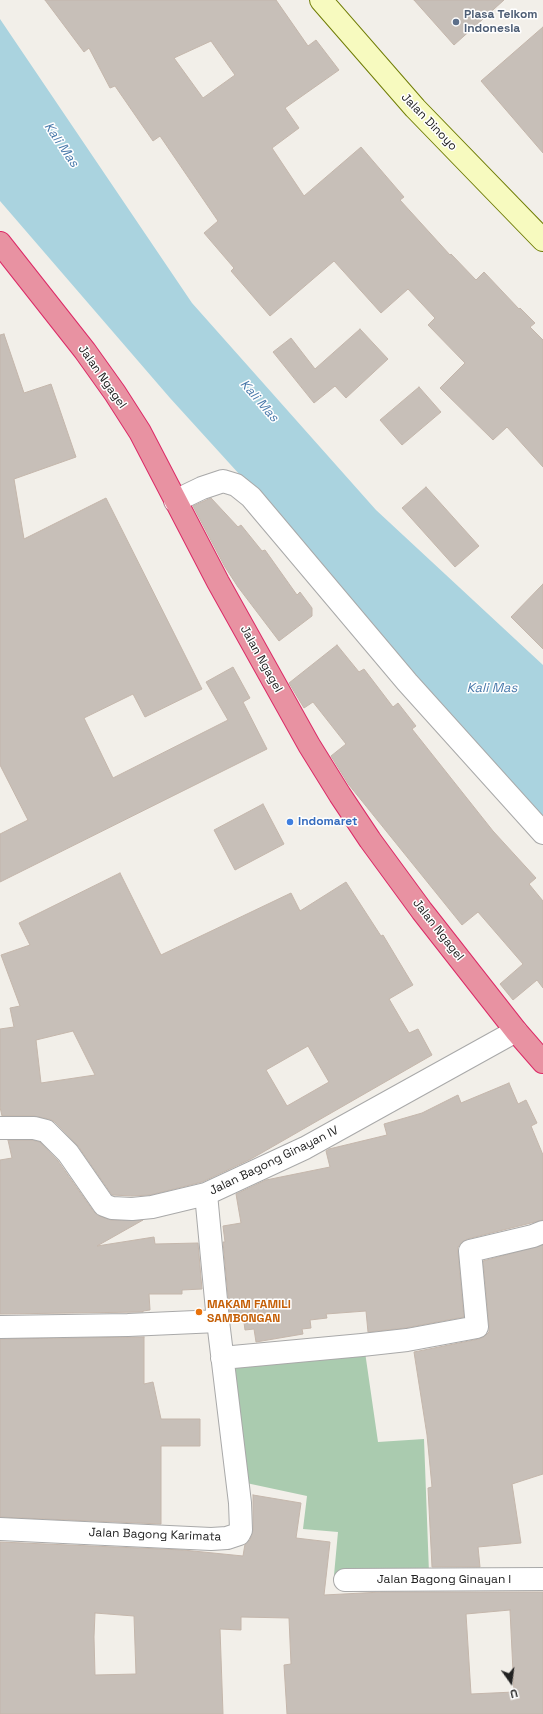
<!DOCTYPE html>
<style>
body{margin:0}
#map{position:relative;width:543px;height:1714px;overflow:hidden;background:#f2efe9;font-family:"Space Grotesk",sans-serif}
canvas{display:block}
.north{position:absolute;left:491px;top:1662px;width:40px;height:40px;-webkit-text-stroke:3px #fff;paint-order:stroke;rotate:166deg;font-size:11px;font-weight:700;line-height:16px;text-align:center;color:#222}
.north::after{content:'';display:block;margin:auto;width:14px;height:18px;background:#222;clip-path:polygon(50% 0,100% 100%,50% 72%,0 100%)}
</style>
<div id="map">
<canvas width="543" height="1714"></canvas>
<div class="north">U</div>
</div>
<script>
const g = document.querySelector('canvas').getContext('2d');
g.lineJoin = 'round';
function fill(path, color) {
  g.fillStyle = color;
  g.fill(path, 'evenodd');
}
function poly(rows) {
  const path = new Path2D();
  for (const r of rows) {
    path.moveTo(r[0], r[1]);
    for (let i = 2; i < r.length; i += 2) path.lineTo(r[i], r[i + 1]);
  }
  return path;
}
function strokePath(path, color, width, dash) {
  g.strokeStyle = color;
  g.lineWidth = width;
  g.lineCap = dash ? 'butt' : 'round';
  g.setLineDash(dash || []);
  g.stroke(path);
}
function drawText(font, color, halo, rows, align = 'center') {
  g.font = font + ' "Space Grotesk",sans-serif';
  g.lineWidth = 3;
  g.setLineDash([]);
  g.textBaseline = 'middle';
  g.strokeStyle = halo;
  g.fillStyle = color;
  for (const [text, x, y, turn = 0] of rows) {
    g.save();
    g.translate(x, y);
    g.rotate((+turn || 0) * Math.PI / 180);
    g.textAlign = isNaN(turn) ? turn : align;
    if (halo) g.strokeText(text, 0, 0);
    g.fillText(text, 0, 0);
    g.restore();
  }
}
fill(poly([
 [365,1352,378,1442,424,1439,429,1573,334,1575,338,1532,303,1529,307,1496,237,1481,231,1365]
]), '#aacbaf');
fill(poly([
 [0,19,192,303,376,510,543,665,543,817,396,660,280,519,170,398,0,201]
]), '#aad3df');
const building = poly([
 [45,0,276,0,308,46,316,40,339,70,285,108,299,128,272,148,304,196,361,147,404,197,400,200,450,255,451,254,476,280,484,272,519,309,520,308,535,323,530,327,543,340,543,467,507,427,493,440,440,388,465,363,428,325,435,318,408,289,381,313,334,261,270,316,231,271,234,268,204,233,218,221,160,136,153,141,115,86,110,88,89,48,84,52,45,0],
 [211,41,235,75,203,98,174,58,211,41],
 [414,0,504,0,454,45,414,0],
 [543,27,543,153,481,81,543,27],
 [360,329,388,359,346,398,335,386,314,403,273,352,291,338,315,369,360,329],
 [4,334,24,393,51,384,76,457,14,479,24,539,106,498,202,689,145,717,133,694,84,718,113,778,228,720,206,682,233,667,250,698,243,702,267,749,0,882,0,834,28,820,0,765,0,335,4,334],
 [419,387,441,412,402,445,380,420,419,387],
 [426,487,479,546,455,567,402,508,426,487],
 [211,498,238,527,241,525,262,551,265,550,297,595,300,592,312,608,312,616,279,641,238,587,225,567,193,506,211,498],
 [543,584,543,649,511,617,543,584],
 [337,645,359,672,364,669,393,707,398,703,416,726,412,729,493,831,536,878,529,884,543,901,543,988,537,980,513,1000,500,984,523,964,478,912,462,925,349,785,331,756,346,744,313,702,304,708,289,683,337,645],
 [263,804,284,844,235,870,214,830,263,804],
 [120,873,161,955,291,893,300,911,346,882,381,936,383,935,413,985,389,999,409,1033,418,1029,432,1055,251,1159,202,1182,150,1195,132,1196,112,1195,78,1146,55,1122,49,1119,34,1116,2,1116,0,1107,0,1029,14,1027,10,1008,20,1006,1,955,30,945,19,923,120,873],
 [73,1031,95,1075,41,1083,36,1040,73,1031],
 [308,1046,329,1082,287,1106,266,1070,308,1046],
 [509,1083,518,1104,526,1100,537,1123,531,1126,543,1155,543,1220,467,1239,462,1242,458,1247,458,1252,464,1317,405,1328,368,1332,366,1311,326,1314,327,1318,310,1320,311,1328,302,1329,303,1334,256,1342,254,1329,245,1330,243,1315,230,1317,223,1242,225,1242,223,1226,241,1223,236,1194,266,1180,330,1167,326,1151,329,1149,387,1135,384,1124,422,1113,458,1095,461,1103,509,1083],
 [8,1140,32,1140,40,1142,58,1161,94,1212,99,1216,111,1220,143,1220,97,1246,154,1237,155,1244,198,1243,202,1289,182,1290,182,1294,149,1294,150,1310,143,1311,143,1312,0,1314,0,1160,12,1158,8,1140],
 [543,1245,543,1474,512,1484,521,1543,478,1547,480,1567,432,1567,428,1488,432,1487,427,1435,414,1352,479,1339,485,1336,489,1332,489,1326,483,1261,543,1245],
 [144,1337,144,1384,153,1382,161,1419,200,1419,200,1446,161,1446,161,1524,0,1517,0,1339,144,1337],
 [253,1495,301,1503,296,1538,330,1542,324,1595,382,1592,543,1592,543,1714,287,1714,284,1665,291,1664,289,1618,241,1617,241,1630,220,1629,223,1714,0,1714,0,1542,183,1550,243,1556,245,1544,250,1540,253,1530,253,1495],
 [510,1610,514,1692,471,1694,466,1614,510,1610],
 [95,1613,134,1616,136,1674,95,1675,94,1637,95,1613]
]);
fill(building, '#c7bfb8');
strokePath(building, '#c4b6ab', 1);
const street = poly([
 [175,501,202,488,223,481,236,485,251,497,407,682,543,833],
 [0,1128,34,1128,46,1131,68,1153,104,1205,112,1208,132,1209,152,1207,206,1194,305,1148,516,1031],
 [0,1327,128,1325,218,1321],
 [222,1358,362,1345,407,1340,477,1327,470,1251,533,1236,543,1232],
 [0,1529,211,1539,227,1538,239,1534,241,1530,240,1503,218,1321,206,1194],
 [345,1580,543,1579]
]);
const secondary = poly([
 [321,0,415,108,543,240]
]);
const highway = poly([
 [0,243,85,351,115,393,140,432,218,582,309,745,340,795,370,840,422,911,516,1031,543,1062]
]);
strokePath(street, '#a9a9a9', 24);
strokePath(secondary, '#707d05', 24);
strokePath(highway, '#dc2a67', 24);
strokePath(street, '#fff', 22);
strokePath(secondary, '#f7fabf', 22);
strokePath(highway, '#e892a2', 22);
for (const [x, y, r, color] of [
 [456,22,4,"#5c6f8a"],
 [290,822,4,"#3f7fe0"],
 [199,1312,4,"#e8710a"]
]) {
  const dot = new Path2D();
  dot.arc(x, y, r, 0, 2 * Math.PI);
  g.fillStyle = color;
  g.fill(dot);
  strokePath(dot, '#fff', 1.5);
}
drawText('bold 12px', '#4e5e75', '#fff', [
 ["Plasa Telkom",464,15],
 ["Indonesia",464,29]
], 'left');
drawText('12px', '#222', '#fff', [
 ["Jalan Dinoyo",429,122,46],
 ["Jalan Ngagel",102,377,55],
 ["Jalan Ngagel",261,659,61],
 ["Jalan Ngagel",438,930,52],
 ["Jalan Bagong Ginayan IV",274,1161,-26],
 ["Jalan Bagong Karimata",155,1535,2],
 ["Jalan Bagong Ginayan I",444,1580]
]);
drawText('bold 12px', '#366cbe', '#fff', [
 ["Indomaret",298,822]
], 'left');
drawText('bold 12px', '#c56008', '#fff', [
 ["MAKAM FAMILI",207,1305],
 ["SAMBONGAN",207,1319]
], 'left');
drawText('italic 13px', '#4a7aab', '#fff', [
 ["Kali Mas",61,145,56],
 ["Kali Mas",259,401,49],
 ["Kali Mas",492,688]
]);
</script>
